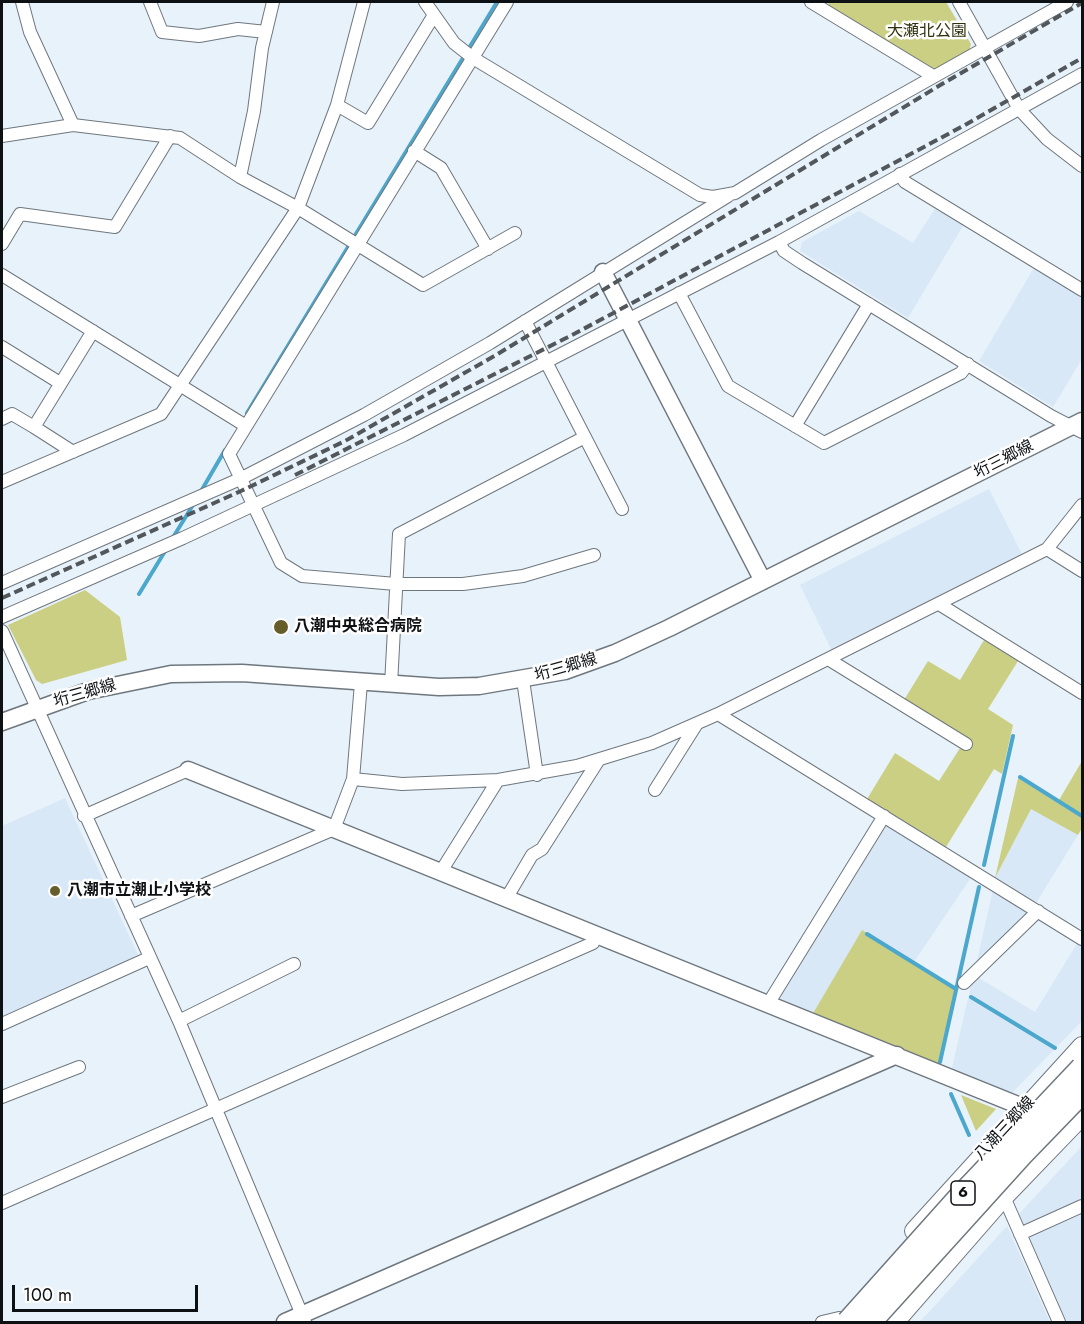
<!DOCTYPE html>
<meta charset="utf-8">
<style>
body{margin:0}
#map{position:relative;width:1084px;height:1324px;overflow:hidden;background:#e8f2fa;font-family:Jost,sans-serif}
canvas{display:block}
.frame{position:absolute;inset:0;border:3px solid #0e1114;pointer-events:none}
.scale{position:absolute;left:12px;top:1285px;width:186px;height:27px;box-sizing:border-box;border:3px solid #0e1114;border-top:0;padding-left:8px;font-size:18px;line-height:21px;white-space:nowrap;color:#0e1114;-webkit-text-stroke:4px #fefefe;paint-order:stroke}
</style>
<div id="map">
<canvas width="1084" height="1324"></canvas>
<div class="frame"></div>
<div class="scale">100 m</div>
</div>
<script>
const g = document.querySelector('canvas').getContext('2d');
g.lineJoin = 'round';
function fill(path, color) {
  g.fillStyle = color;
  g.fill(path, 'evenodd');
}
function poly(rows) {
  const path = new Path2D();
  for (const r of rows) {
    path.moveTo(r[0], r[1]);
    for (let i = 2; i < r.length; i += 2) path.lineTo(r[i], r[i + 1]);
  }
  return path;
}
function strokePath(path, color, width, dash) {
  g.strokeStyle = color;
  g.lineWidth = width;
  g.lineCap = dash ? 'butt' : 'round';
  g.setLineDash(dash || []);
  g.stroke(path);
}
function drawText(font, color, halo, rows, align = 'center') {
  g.font = font + ' Jost,"Noto Sans JP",sans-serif';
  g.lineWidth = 5;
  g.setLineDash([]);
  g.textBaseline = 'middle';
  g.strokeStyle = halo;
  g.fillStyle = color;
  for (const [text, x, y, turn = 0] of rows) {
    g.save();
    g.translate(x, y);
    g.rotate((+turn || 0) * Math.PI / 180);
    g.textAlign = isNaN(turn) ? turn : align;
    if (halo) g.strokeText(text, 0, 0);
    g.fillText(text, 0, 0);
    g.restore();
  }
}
fill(poly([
 [936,207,964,224,908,318,800,251,802,242,859,211,913,243],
 [1035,266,1082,295,1082,359,1053,407,979,361],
 [989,489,1023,556,832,651,800,585],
 [65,798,139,957,2,1018,2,826],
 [1031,808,1078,835,1036,903,995,878],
 [886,823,972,876,914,962,862,931,812,1015,778,1001],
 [993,889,1027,910,1028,917,976,965],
 [1078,942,1082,944,1082,1021,1009,1096,951,1072,971,985,979,978,1035,1012],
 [1082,1146,1082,1202,1024,1228,1018,1215],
 [1082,1210,1082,1322,1066,1322,1027,1235],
 [1007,1226,1050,1322,919,1322,930,1311]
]), '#d8e8f6');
fill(poly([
 [828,2,946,2,971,44,969,51,936,69,929,68,829,6],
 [85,590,120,617,127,660,42,684,36,680,8,625],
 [984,640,1018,661,988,709,1013,725,1002,774,994,769,946,847,867,799,895,753,939,781,960,748,964,750,970,740,904,700,928,661,960,680],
 [1082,761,1082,814,1059,800],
 [1018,778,1082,818,1081,830,1078,835,1031,809,995,878],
 [862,930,955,987,938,1067,812,1015],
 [961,1095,996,1109,976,1131]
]), '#cbcf83');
strokePath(poly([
 [247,413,497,2],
 [200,493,225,450],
 [172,539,193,505],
 [139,594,167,548],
 [1020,777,1082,816],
 [984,865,1013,736],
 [867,934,956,989],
 [971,997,1055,1048],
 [940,1062,979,887],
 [951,1094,969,1135]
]), '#4ca7cd', 4);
const minor = poly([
 [22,2,30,32,73,125],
 [150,2,162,32,199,36,238,29,266,32],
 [425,2,454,43,473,58,700,195,713,197,735,193,821,140,1067,2],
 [507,2,229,454,281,563,302,576,396,584,463,584,523,576,594,555],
 [811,2,933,76],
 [959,2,1019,109,1047,139,1082,166],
 [337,105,368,123,434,15],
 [2,136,73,125,180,138,240,177,298,208,423,285,515,233],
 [414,151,441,168,488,249],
 [900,174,905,182,1082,290],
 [240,177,254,111,262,48,273,2],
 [779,242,784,251,802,263,1051,416,1082,432],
 [2,244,20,214,115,227,170,136],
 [2,275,246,426],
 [679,293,728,386,824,443,961,373,968,364],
 [525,321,622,509],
 [2,347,60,383],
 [2,419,12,414,34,427],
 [795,426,869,304],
 [73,452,34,427,93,331],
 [2,482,161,414,298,208,337,105,364,2],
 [1047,549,1082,571],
 [2,583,240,479,364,415,490,343,728,196],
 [939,604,1082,693],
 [2,617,183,538,404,435,779,242,1082,74],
 [2,631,179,1021,305,1322],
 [828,659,966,744],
 [523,680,537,775],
 [391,685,399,534,585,437],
 [718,714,1082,939],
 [353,779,402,784,498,780,577,766,652,743,718,714,1047,549,1082,505],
 [655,790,696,725],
 [84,816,188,770],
 [440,873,498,780],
 [506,899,532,855,542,849,598,761],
 [131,916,334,829,353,779,361,683],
 [964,983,1038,911],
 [768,1004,884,816],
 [179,1021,294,964],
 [2,1024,149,958],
 [2,1097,79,1067],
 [1004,1197,1059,1322],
 [2,1203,593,943,596,934],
 [1020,1234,1082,1206],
 [822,1322,839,1318]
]);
const tertiary = poly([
 [603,272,763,581],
 [2,722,88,691,171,674,242,673,439,687,479,686,565,671,615,653,669,628,1082,421],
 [188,770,1035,1112],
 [285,1322,897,1055]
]);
const secondary = poly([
 [914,1231,1082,1046],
 [895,1322,1004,1197,1082,1116]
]);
strokePath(minor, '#6f777e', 14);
strokePath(tertiary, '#6f777e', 19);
strokePath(secondary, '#6f777e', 20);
strokePath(minor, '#fff', 12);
strokePath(tertiary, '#fff', 16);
strokePath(secondary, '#fff', 18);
strokePath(poly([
 [295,475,574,334,965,125,1082,58],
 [2,598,241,491,345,441,496,355,942,84,1082,3]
]), '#52575c', 4, [9, 4.5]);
const motorwayBridge = poly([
 [848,1322,959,1198,1082,1068],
 [870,1322,1021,1155,1082,1092]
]);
strokePath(motorwayBridge, '#6f777e', 25, []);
strokePath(motorwayBridge, '#fff', 22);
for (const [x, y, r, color] of [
 [281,627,8,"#655e2b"],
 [55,891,6,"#655e2b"]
]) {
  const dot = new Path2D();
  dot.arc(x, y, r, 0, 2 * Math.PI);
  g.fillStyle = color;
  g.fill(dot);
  strokePath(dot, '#fefefe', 2);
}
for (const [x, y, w] of [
 [963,1193,24]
]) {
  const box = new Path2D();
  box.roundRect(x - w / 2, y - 12, w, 24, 4.5);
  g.fillStyle = '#fefefe';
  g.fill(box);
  strokePath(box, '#0e1114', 1.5);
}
drawText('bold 15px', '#0e1114', null, [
 ["6",963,1193]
]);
drawText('16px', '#30320f', '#fefefe', [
 ["大瀬北公園",927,32]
]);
drawText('16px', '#0e1114', '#fefefe', [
 ["垳三郷線",1004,460,-27],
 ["垳三郷線",566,668,-16],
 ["垳三郷線",85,694,-16],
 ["八潮三郷線",1005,1129,-47]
]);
drawText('bold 16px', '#0e1114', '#fefefe', [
 ["八潮中央総合病院",294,627],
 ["八潮市立潮止小学校",67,891]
], 'left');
</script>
